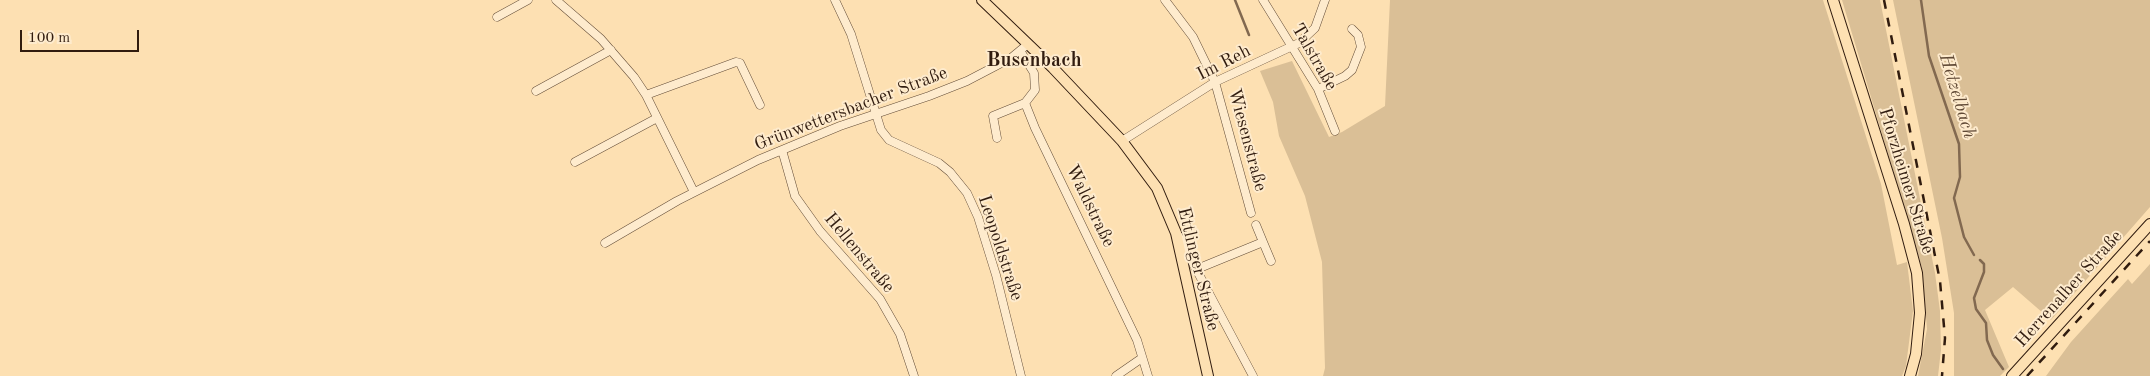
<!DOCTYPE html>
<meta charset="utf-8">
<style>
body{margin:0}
#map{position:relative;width:2150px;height:376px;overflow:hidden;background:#fde0b2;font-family:"Old Standard TT",serif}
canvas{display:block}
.scale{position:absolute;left:20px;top:30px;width:119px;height:22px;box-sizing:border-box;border:2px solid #311c0f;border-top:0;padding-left:6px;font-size:15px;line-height:18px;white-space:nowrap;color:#311c0f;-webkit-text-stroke:4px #feebcd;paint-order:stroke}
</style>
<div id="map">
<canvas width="2150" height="376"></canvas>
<div class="scale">100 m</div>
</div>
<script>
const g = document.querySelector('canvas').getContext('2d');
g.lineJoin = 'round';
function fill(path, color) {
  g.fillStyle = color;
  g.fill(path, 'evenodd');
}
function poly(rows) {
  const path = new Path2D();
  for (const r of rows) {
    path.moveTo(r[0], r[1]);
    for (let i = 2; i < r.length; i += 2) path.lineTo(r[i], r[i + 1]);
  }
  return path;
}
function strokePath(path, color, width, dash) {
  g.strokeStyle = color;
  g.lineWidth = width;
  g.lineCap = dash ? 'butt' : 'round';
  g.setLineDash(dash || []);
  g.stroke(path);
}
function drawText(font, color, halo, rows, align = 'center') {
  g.font = font + ' "Old Standard TT",serif';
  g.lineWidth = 4;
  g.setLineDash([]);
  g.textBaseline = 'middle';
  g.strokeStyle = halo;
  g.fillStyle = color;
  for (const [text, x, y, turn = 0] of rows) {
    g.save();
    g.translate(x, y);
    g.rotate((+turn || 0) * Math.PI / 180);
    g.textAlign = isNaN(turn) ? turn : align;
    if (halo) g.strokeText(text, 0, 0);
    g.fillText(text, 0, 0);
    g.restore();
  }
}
fill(poly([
 [1390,0,1823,0,1881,184,1897,265,1907,262,1913,311,1906,366,1902,376,1323,376,1325,368,1322,262,1305,196,1279,136,1273,102,1260,71,1292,61,1329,137,1342,132,1385,106],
 [1842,0,1880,0,1935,273,1940,311,1941,350,1938,376,1918,376,1927,329,1922,268],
 [1893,0,2150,0,2150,207,2051,320,2013,287,1985,310,2009,367,2000,376,1954,376,1954,313,1942,238],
 [2150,264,2150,376,2046,376,2071,342,2128,279,2132,284]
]), '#dabf96');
strokePath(poly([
 [1235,0,1249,35],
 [1921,0,1929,56,1959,144,1960,177,1954,198,1964,237,1974,255],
 [1980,260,1984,264,1984,272,1974,298,1976,309,1986,323,1987,340,1993,355,2003,369]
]), '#826950', 2.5);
const minor = poly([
 [556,0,601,39,634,77,646,95,694,192],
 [835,0,851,34,881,130,889,140,939,163,950,172,967,193,978,217,996,275,1021,376],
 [1165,0,1193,37,1215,82,1251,213],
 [1263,0,1318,89,1335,131],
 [497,17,528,0],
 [1021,52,1034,73,1035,90,1025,103,1035,128,1137,340,1148,376],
 [1318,89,1345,76,1352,70,1361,47,1358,35,1352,29],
 [536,91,611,50],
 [646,95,736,62,740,63,760,105],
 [997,138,993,116,1025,103],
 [1122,141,1215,82,1299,43,1315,28,1325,0],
 [782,150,795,196,820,231,880,299,900,334,914,376],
 [575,162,657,118],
 [1256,225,1263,242],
 [1178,235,1253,376],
 [605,243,677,201,758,160,840,126,929,96,967,81,1011,58,1028,44],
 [1197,269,1263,242,1271,261],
 [1116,376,1142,358]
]);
const major = poly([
 [982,0,1053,68,1122,141,1157,188,1176,233,1208,376],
 [1833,0,1904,224,1917,273,1920,313,1916,354,1910,376],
 [2012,376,2150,224]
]);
strokePath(minor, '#644d38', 9);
strokePath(major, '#311c0f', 12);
strokePath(minor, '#feebcd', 8);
strokePath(major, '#fde0b2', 10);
strokePath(poly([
 [1884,0,1940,281,1945,338,1942,376],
 [2027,376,2150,241]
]), '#311c0f', 2.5, [9, 9]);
drawText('18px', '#311c0f', '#feebcd', [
 ["Talstraße",1314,57,60],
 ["Im Reh",1224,63,-27],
 ["Grünwettersbacher Straße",851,109,-21],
 ["Wiesenstraße",1247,140,75],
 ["Pforzheimer Straße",1906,181,73],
 ["Waldstraße",1090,206,64],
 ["Leopoldstraße",1000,248,72],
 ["Hellenstraße",859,253,50],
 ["Ettlinger Straße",1198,269,76],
 ["Herrenalber Straße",2069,289,-48]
]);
drawText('italic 19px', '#604935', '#feebcd', [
 ["Hetzelbach",1957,96,73]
]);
drawText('bold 20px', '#311c0f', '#feebcd', [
 ["Busenbach",1034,61]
]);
</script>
